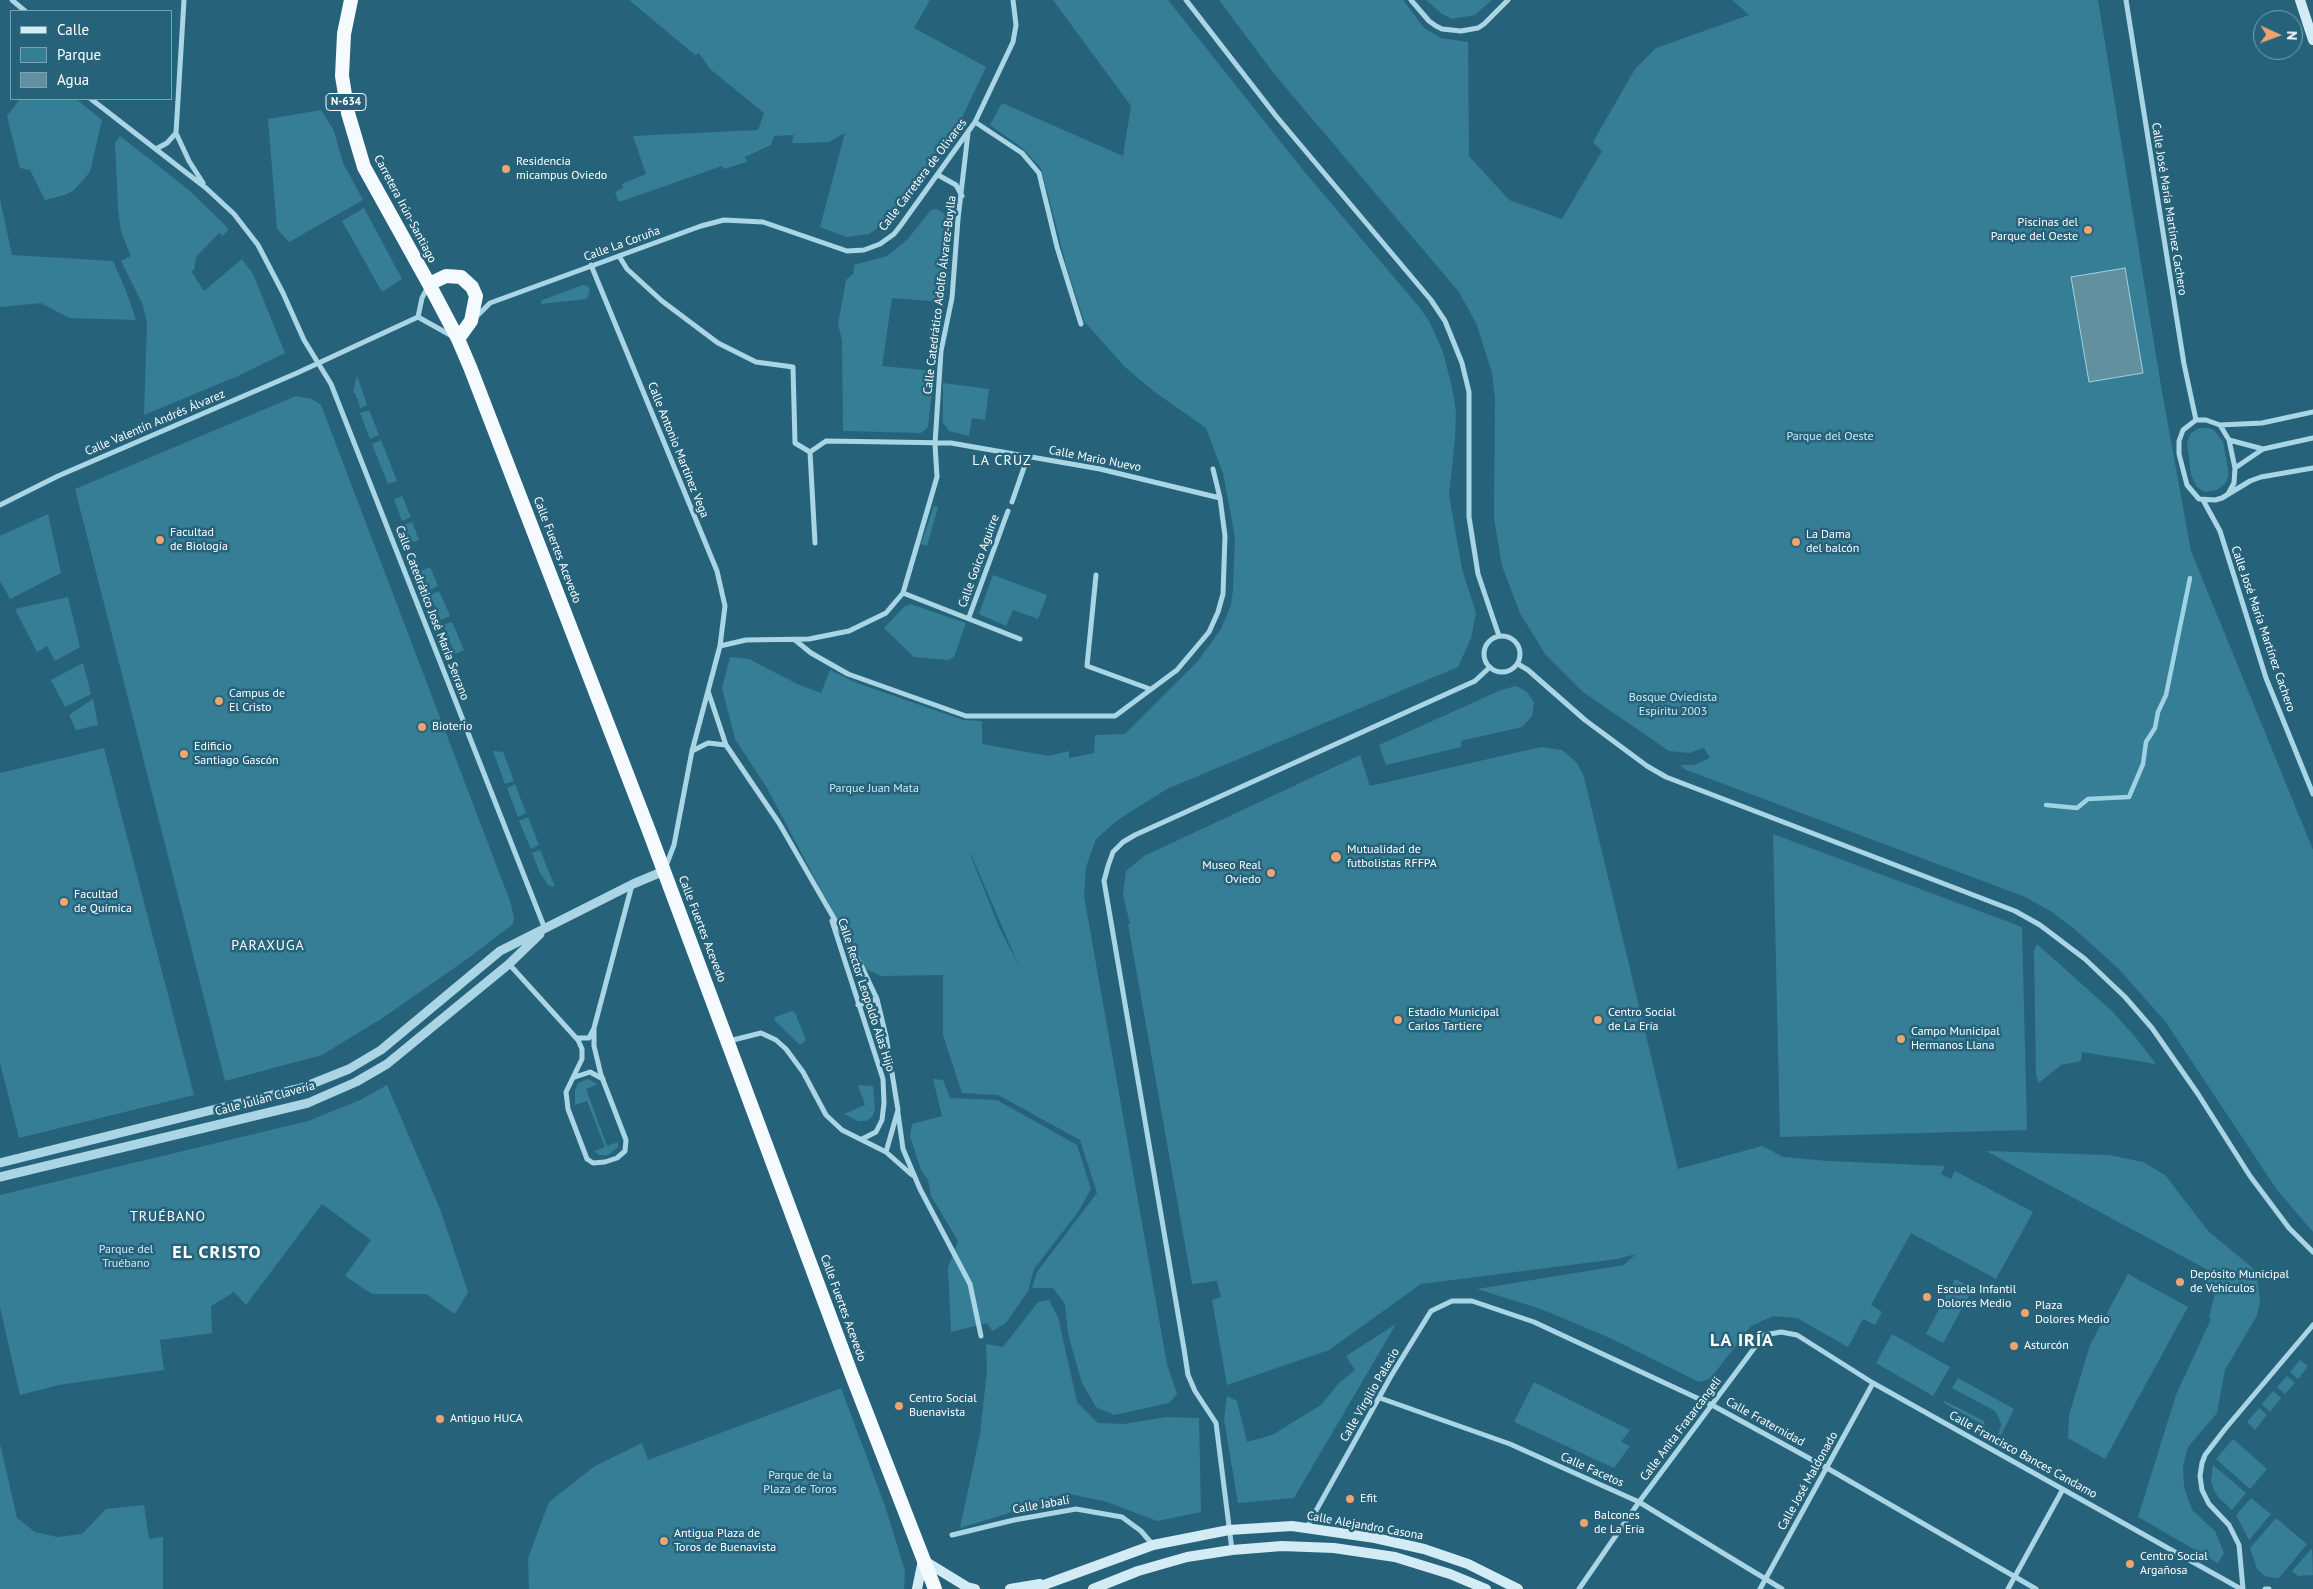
<!DOCTYPE html>
<meta charset="utf-8">
<style>
body{margin:0}
#map{position:relative;width:2313px;height:1589px;overflow:hidden;background:#26637b;font-family:"PT Sans",sans-serif}
canvas{display:block}
.legend{position:absolute;left:10px;top:10px;width:162px;height:90px;box-sizing:border-box;background:#26637b;border:1px solid #7da1b0;margin:0;padding:6px 9px;list-style:none;font-size:15px;color:#fff}
.legend li{display:flex;align-items:center;gap:10px;height:25px}
.legend b{width:25px;border:1px solid #7da1b0}
.north{position:absolute;left:2253px;top:10px;width:50px;height:50px;box-sizing:border-box;background:#26637b;border:1px solid #7da1b0;border-radius:50%;rotate:92deg;font-size:14px;font-weight:700;line-height:20px;text-align:center;color:#fff}
.north::after{content:'';display:block;margin:auto;width:18px;height:22px;background:#eda46f;clip-path:polygon(50% 0,100% 100%,50% 72%,0 100%)}
</style>
<div id="map">
<canvas width="2313" height="1589"></canvas>
<ul class="legend">
<li><b style="height:6px;background:#d2ebf4"></b>Calle</li>
<li><b style="height:14px;background:#367d96"></b>Parque</li>
<li><b style="height:14px;background:#63909f"></b>Agua</li>
</ul>
<div class="north">N</div>
</div>
<script>
const g = document.querySelector('canvas').getContext('2d');
g.lineJoin = 'round';
function fill(path, color) {
  g.fillStyle = color;
  g.fill(path, 'evenodd');
}
function poly(rows) {
  const path = new Path2D();
  for (const r of rows) {
    if (r.length === 3) {
      path.moveTo(r[0] + r[2], r[1]);
      path.arc(r[0], r[1], r[2], 0, 2 * Math.PI);
      continue;
    }
    path.moveTo(r[0], r[1]);
    for (let i = 2; i < r.length; i += 2) path.lineTo(r[i], r[i + 1]);
  }
  return path;
}
function strokePath(path, color, width, dash) {
  g.strokeStyle = color;
  g.lineWidth = width;
  g.lineCap = dash ? 'butt' : 'round';
  g.setLineDash(dash || []);
  g.stroke(path);
}
function drawText(font, color, halo, rows, align = 'center') {
  g.font = font + ' "PT Sans",sans-serif';
  g.lineWidth = 5;
  g.setLineDash([]);
  g.textBaseline = 'middle';
  g.strokeStyle = halo;
  g.fillStyle = color;
  for (const [text, x, y, turn = 0] of rows) {
    g.save();
    g.translate(x, y);
    g.rotate((+turn || 0) * Math.PI / 180);
    g.textAlign = isNaN(turn) ? turn : align;
    if (halo) g.strokeText(text, 0, 0);
    g.fillText(text, 0, 0);
    g.restore();
  }
}
fill(poly([
 [629,0,930,0,914,28,986,67,958,126,888,221,869,234,847,237,820,227,845,133,829,142,804,143,792,143,794,135,774,136,771,145,745,157,747,162,724,169,722,166,619,202,615,192,623,188,622,184,646,174,633,136,758,130,764,113,710,69,699,53,695,55],
 [1053,0,1168,0,1303,170,1420,308,1429,321,1443,352,1452,387,1456,412,1455,438,1449,495,1462,569,1476,613,1471,638,1458,667,1167,789,1119,819,1096,839,1086,867,1084,896,1167,1364,1177,1394,1169,1403,1114,1415,1096,1407,1082,1383,1068,1334,1065,1304,1053,1288,1032,1288,1037,1272,1097,1193,1080,1140,998,1095,962,1093,943,1035,943,975,881,976,862,967,767,788,735,739,722,688,730,657,749,659,797,684,821,693,830,670,857,683,963,720,982,721,982,744,1049,756,1069,751,1069,758,1094,753,1095,735,1125,734,1198,661,1221,629,1231,605,1233,589,1235,537,1223,473,1206,428,1156,393,1125,367,1084,321,1067,268,1041,168,1021,147,990,125,1002,103,1123,156,1131,106],
 [970,854,971,854,1019,966,999,927],
 [1219,0,1403,0,1424,28,1441,38,1468,42,1469,156,1509,200,1562,219,1602,151,1593,142,1635,69,1656,48,1749,15,1732,0,2098,0,2161,386,2191,551,2313,850,2313,1232,2277,1190,2165,1021,2118,968,2073,928,2052,912,2023,896,1686,770,1680,765,1694,765,1710,758,1704,748,1689,753,1669,751,1583,692,1545,654,1520,613,1502,566,1494,518,1495,400,1492,373,1477,325,1459,292,1275,75],
 [1426,0,1492,0,1475,15,1452,19,1442,14],
 [20,99,76,99,102,120,90,172,74,190,65,195,45,200,30,170,20,168,7,116],
 [321,110,334,131,343,163,363,200,289,242,277,229,268,119],
 [120,136,189,190,229,229,223,236,219,233,196,257,194,270,191,271,204,291,242,259,253,274,285,353,238,376,144,415,147,322,142,303,121,261,131,256,121,232,118,208,115,143],
 [0,199,12,255,113,261,126,291,136,320,69,318,41,303,0,307],
 [364,208,402,279,382,292,342,221],
 [936,209,942,212,952,223,948,285,943,302,892,298,882,366,934,371,928,427,921,433,843,431,842,340,838,324,846,280,854,273,854,265,887,256,907,240,931,210],
 [583,285,587,286,590,290,587,299,541,304,542,300],
 [357,376,367,405,359,409,360,406,355,393,353,393],
 [943,383,989,389,985,420,972,418,969,436,949,431,943,423],
 [296,396,312,399,321,405,510,901,514,917,513,924,470,957,381,1019,322,1055,225,1081,75,489],
 [369,410,379,435,370,439,360,413],
 [2199,428,2209,428,2214,430,2223,442,2228,468,2228,477,2225,484,2217,490,2205,492,2201,490,2197,487,2191,475,2187,442,2191,433],
 [381,440,397,481,388,484,372,444],
 [402,496,411,517,402,521,394,499],
 [934,506,938,507,927,546,921,544],
 [48,514,61,573,10,599,0,581,0,536],
 [412,522,419,540,411,543,404,525],
 [430,567,438,586,430,590,421,571],
 [993,575,1047,595,1038,619,1013,610,1006,626,979,614],
 [439,591,450,616,441,620,430,595],
 [68,597,80,647,55,661,47,646,37,652,15,609],
 [910,604,966,623,954,657,948,660,914,657,884,628,904,607],
 [452,622,464,650,455,654,443,625],
 [83,663,91,694,65,707,51,680],
 [1516,686,1526,691,1534,702,1532,716,1522,727,1461,741,1461,747,1386,765,1379,745,1501,690],
 [93,699,98,725,76,730,69,715],
 [1541,747,1562,750,1577,763,1584,777,1678,1169,1762,1146,1783,1157,1828,1161,1945,1166,1941,1174,1951,1179,1955,1171,2033,1212,1996,1279,1911,1233,1871,1305,1882,1312,1875,1325,1863,1319,1848,1347,1797,1318,1773,1316,1751,1326,1710,1379,1699,1382,1610,1338,1541,1309,1477,1289,1624,1265,1636,1254,1617,1259,1421,1284,1329,1350,1227,1385,1212,1300,1221,1297,1217,1281,1192,1284,1128,924,1130,924,1123,895,1126,871,1144,856,1360,755,1370,786],
 [104,748,194,1095,19,1138,0,1063,0,773],
 [493,751,503,752,514,781,505,784],
 [515,784,526,813,518,817,507,788],
 [528,817,539,845,531,849,519,821],
 [1773,834,2022,927,2027,1130,1780,1137],
 [540,850,555,887,548,885,540,873,532,853],
 [2037,944,2112,1011,2136,1038,2156,1064,2082,1052,2081,1061,2061,1065,2039,1083,2036,1075,2034,951],
 [792,1011,795,1013,806,1040,802,1044,799,1044,774,1020,775,1017],
 [588,1079,598,1084,586,1089,607,1146,618,1142,618,1147,608,1155,599,1155,594,1151,605,1147,587,1101,575,1105,575,1090,578,1083],
 [933,1079,943,1080,950,1098,997,1100,1077,1145,1091,1189,1078,1212,1034,1269,1028,1291,1006,1323,992,1331,987,1323,951,1332,948,1268,958,1241,931,1196,928,1180,921,1170,910,1136,912,1124,942,1116],
 [387,1085,440,1209,468,1292,455,1314,426,1294,372,1294,345,1276,371,1240,322,1204,246,1305,234,1292,211,1306,212,1333,160,1340,164,1370,58,1385,20,1395,0,1307,0,1195,308,1121,360,1100],
 [858,1085,873,1086,875,1109,872,1117,866,1121,858,1121,844,1114,865,1105],
 [1986,1151,2109,1155,2143,1162,2165,1175,2209,1232,2254,1269,2258,1284,2260,1302,2257,1315,2225,1370,2217,1413,2188,1447,2183,1467,2184,1487,2192,1510,2215,1531,2224,1553,2218,1563,2138,1517,2176,1395,2211,1319,2209,1317,2216,1289,2203,1278,2208,1270],
 [2128,1274,2188,1307,2105,1459,2068,1438,2069,1415,2090,1345],
 [1955,1279,1973,1288,1943,1343,1926,1334],
 [1049,1300,1058,1317,1077,1402,1098,1423,1124,1424,1166,1417,1199,1418,1201,1512,1157,1521,1107,1502,1066,1493,1006,1514,960,1528,980,1434,987,1370,986,1344,1003,1347,1038,1302],
 [1396,1324,1294,1498,1238,1503,1224,1419,1227,1396,1237,1401,1247,1442,1272,1435,1321,1405,1339,1383,1355,1370,1346,1356],
 [1892,1334,1950,1367,1933,1396,1876,1363],
 [2300,1360,2308,1366,2298,1379,2290,1372],
 [2287,1376,2295,1383,2285,1394,2277,1387],
 [1958,1378,2014,1409,2001,1435,1998,1434,2001,1426,2000,1420,1995,1411,1952,1388],
 [1534,1382,1630,1430,1621,1442,1630,1446,1614,1468,1514,1422],
 [841,1388,885,1506,905,1571,904,1589,529,1589,528,1558,549,1502,595,1466,642,1443,648,1460],
 [2273,1391,2281,1398,2270,1412,2262,1404],
 [1945,1401,1984,1421,1985,1426,1944,1403],
 [2259,1408,2267,1415,2255,1430,2247,1422],
 [2233,1439,2267,1469,2250,1489,2216,1459],
 [0,1444,17,1518,35,1532,57,1537,82,1534,106,1509,144,1505,149,1539,163,1537,163,1589,0,1589],
 [2213,1465,2246,1493,2232,1510,2218,1497,2214,1490,2211,1481],
 [2251,1498,2271,1514,2249,1540,2236,1515],
 [2276,1518,2307,1544,2279,1578,2275,1578,2265,1576,2257,1569,2250,1548],
 [2312,1548,2313,1575,2298,1576,2292,1571]
]), '#367d96');
const water = poly([
 [2125,268,2143,373,2089,382,2071,277,2125,268]
]);
fill(water, '#63909f');
strokePath(water, '#9ed3e5', 1);
strokePath(poly([
 [2046,805,2077,808,2088,799,2129,797,2143,764,2146,742,2155,728,2158,712,2166,695,2190,578]
]), '#9ed3e5', 4.5);
strokePath(poly([
 [12,0,25,11],
 [184,0,176,133,189,161,203,183],
 [1186,0,1276,116,1431,300,1445,321,1462,363,1469,392,1469,517,1478,574,1499,636],
 [1411,0,1429,21,1436,26,1442,29,1461,31,1478,28,1484,24,1508,0],
 [2126,0,2184,364,2196,420],
 [91,99,206,188,234,214,258,245,283,293,304,340,331,384,545,929],
 [975,122,1022,153,1039,173,1057,247,1081,324],
 [156,149,167,143,176,133],
 [938,175,956,185,962,196],
 [619,256,627,269,662,301,718,343,756,362,793,367,795,443,810,452],
 [591,265,717,571,725,606,720,646],
 [418,317,452,336],
 [418,317,422,298,428,287],
 [475,318,490,303,701,226,724,220,763,222,847,251,864,250,880,244,894,234,901,225,975,122,1013,42,1016,25,1013,0],
 [2220,425,2262,423,2313,412],
 [2229,440,2263,449],
 [2235,468,2263,449,2313,438],
 [2228,494,2234,483,2235,468,2229,440,2220,425,2206,420,2196,420,2183,430,2179,441,2179,454,2187,485,2199,499,2215,500,2222,498,2250,481,2261,477,2313,468],
 [2203,500,2220,531,2266,678,2313,794],
 [1012,502,1028,456],
 [0,505,58,476,297,373,418,317],
 [815,543,810,452,826,441,951,443,1100,469,1220,498],
 [1096,575,1087,666,1150,689],
 [903,593,1020,639],
 [969,617,1008,511],
 [1502,654,18],
 [795,640,811,653,848,674,966,716,1115,716,1177,670,1209,632,1218,612,1223,594,1225,536,1220,498,1213,469],
 [1518,664,1528,670,1585,720,1647,766,1666,777,2015,911,2040,925,2085,959,2125,997,2152,1028,2198,1094,2250,1176,2289,1228,2313,1252],
 [708,691,726,745,779,823,862,967,877,999,886,1036,898,1110,886,1152,842,1130,826,1115,803,1072,786,1049,776,1040,761,1033,729,1041],
 [692,751,708,743,726,745],
 [666,866,674,845,692,751,720,646,746,640,809,639,849,631,886,613,903,593,937,477,935,444,941,351,952,298,958,219,968,133],
 [832,921,883,1079,884,1103,882,1120,876,1132,862,1139],
 [509,964,578,1040,582,1049,582,1059,566,1092,568,1109,587,1159,593,1163,605,1162,617,1158,625,1151,626,1140,601,1075,594,1046,594,1028,632,885],
 [858,1005,877,999],
 [577,1038,589,1038,593,1030],
 [575,1077,590,1072,603,1079],
 [898,1113,903,1149,920,1189,970,1284,981,1336],
 [886,1152,912,1175],
 [1380,1398,1510,1444,1639,1502,1782,1589],
 [1307,1527,1391,1376,1431,1311,1452,1301,1472,1301,1534,1322,1712,1405,1827,1468,2036,1589],
 [952,1535,1014,1520,1076,1509,1122,1517,1141,1531,1153,1545],
 [1232,1550,1216,1423,1195,1391,1188,1375,1184,1349,1104,881,1108,866,1113,852,1123,842,1135,835,1475,681,1490,667],
 [1579,1589,1639,1502,1764,1335,1781,1332,1797,1335,1873,1383,2241,1589],
 [1760,1589,1873,1383],
 [2008,1589,2063,1489],
 [2243,1589,2239,1545,2229,1525,2209,1504,2202,1490,2200,1476,2202,1463,2205,1455,2225,1429,2313,1325],
 [2265,1589,2269,1589]
]), '#a9d5e4', 5);
strokePath(poly([
 [0,1163,304,1087,349,1069,381,1050,500,951,633,884,664,871],
 [0,1177,308,1103,356,1082,387,1064,509,964,540,934]
]), '#a9d5e4', 9);
strokePath(poly([
 [2300,0,2313,40],
 [917,1589,923,1560,967,1587,975,1589],
 [1010,1589,1040,1584],
 [1033,1589,1153,1545,1229,1530,1292,1526,1375,1538,1424,1549,1468,1564,1518,1589],
 [1093,1589,1138,1571,1187,1557,1232,1550,1282,1546,1334,1548,1395,1557,1450,1574,1486,1589]
]), '#d2ebf4', 10);
strokePath(poly([
 [351,0,344,34,342,76,348,113,364,167,429,284,458,339,470,367,649,831,851,1373,935,1589],
 [429,284,446,276,461,277,472,287,476,296,471,321,458,339]
]), '#f4fafe', 14);
for (const [x, y, r, color] of [
 [506,169,5,"#eda46f"],
 [2088,230,5,"#eda46f"],
 [160,540,5,"#eda46f"],
 [1796,542,5,"#eda46f"],
 [219,701,5,"#eda46f"],
 [422,727,5,"#eda46f"],
 [184,754,5,"#eda46f"],
 [1336,857,6,"#eda46f"],
 [1271,873,5,"#eda46f"],
 [64,902,5,"#eda46f"],
 [1398,1020,5,"#eda46f"],
 [1598,1020,5,"#eda46f"],
 [1901,1039,5,"#eda46f"],
 [2180,1282,5,"#eda46f"],
 [1927,1297,5,"#eda46f"],
 [2025,1313,5,"#eda46f"],
 [2014,1346,5,"#eda46f"],
 [899,1406,5,"#eda46f"],
 [440,1419,5,"#eda46f"],
 [1350,1499,5,"#eda46f"],
 [1584,1523,5,"#eda46f"],
 [664,1541,5,"#eda46f"],
 [2130,1564,5,"#eda46f"]
]) {
  const dot = new Path2D();
  dot.arc(x, y, r, 0, 2 * Math.PI);
  g.fillStyle = color;
  g.fill(dot);
  strokePath(dot, '#26637b', 2);
}
for (const [x, y, w] of [
 [346,102,40]
]) {
  const box = new Path2D();
  box.roundRect(x - w / 2, y - 8.5, w, 17, 4);
  g.fillStyle = '#26637b';
  g.fill(box);
  strokePath(box, '#fff', 1);
}
drawText('bold 11px', '#fff', null, [
 ["N-634",346,102]
]);
drawText('12px', '#fff', '#26637b', [
 ["Residencia",516,162],
 ["micampus Oviedo",516,176],
 ["Piscinas del",2078,223,"right"],
 ["Parque del Oeste",2078,237,"right"],
 ["Facultad",170,533],
 ["de Biología",170,547],
 ["La Dama",1806,535],
 ["del balcón",1806,549],
 ["Campus de",229,694],
 ["El Cristo",229,708],
 ["Bioterio",432,727],
 ["Edificio",194,747],
 ["Santiago Gascón",194,761],
 ["Mutualidad de",1347,850],
 ["futbolistas RFFPA",1347,864],
 ["Museo Real",1261,866,"right"],
 ["Oviedo",1261,880,"right"],
 ["Facultad",74,895],
 ["de Química",74,909],
 ["Estadio Municipal",1408,1013],
 ["Carlos Tartiere",1408,1027],
 ["Centro Social",1608,1013],
 ["de La Ería",1608,1027],
 ["Campo Municipal",1911,1032],
 ["Hermanos Llana",1911,1046],
 ["Depósito Municipal",2190,1275],
 ["de Vehículos",2190,1289],
 ["Escuela Infantil",1937,1290],
 ["Dolores Medio",1937,1304],
 ["Plaza",2035,1306],
 ["Dolores Medio",2035,1320],
 ["Asturcón",2024,1346],
 ["Centro Social",909,1399],
 ["Buenavista",909,1413],
 ["Antiguo HUCA",450,1419],
 ["Efit",1360,1499],
 ["Balcones",1594,1516],
 ["de La Ería",1594,1530],
 ["Antigua Plaza de",674,1534],
 ["Toros de Buenavista",674,1548],
 ["Centro Social",2140,1557],
 ["Argañosa",2140,1571]
], 'left');
drawText('12px', '#fff', '#26637b', [
 ["Calle Carretera de Olivares",923,175,-53],
 ["Carretera Irún-Santiago",405,209,62],
 ["Calle José María Martínez Cachero",2169,209,81],
 ["Calle La Coruña",622,244,-20],
 ["Calle Catedrático Adolfo Álvarez-Buylla",940,295,-83],
 ["Calle Valentín Andrés Álvarez",155,423,-23],
 ["Calle Antonio Martínez Vega",678,450,68],
 ["Calle Mario Nuevo",1095,459,11],
 ["Calle Fuertes Acevedo",557,550,69],
 ["Calle Goico Aguirre",979,561,-70],
 ["Calle Catedrático José María Serrano",432,613,69],
 ["Calle José María Martínez Cachero",2263,629,71],
 ["Calle Fuertes Acevedo",702,929,69],
 ["Calle Rector Leopoldo Alas Hijo",866,995,72],
 ["Calle Julián Clavería",265,1099,-15],
 ["Calle Fuertes Acevedo",843,1308,70],
 ["Calle Virgilio Palacio",1370,1395,-60],
 ["Calle Fraternidad",1765,1422,29],
 ["Calle Anita Fratarcangeli",1681,1429,-53],
 ["Calle Francisco Bances Candamo",2023,1455,29],
 ["Calle Facetos",1592,1470,24],
 ["Calle José Maldonado",1808,1481,-61],
 ["Calle Jabalí",1041,1505,-10],
 ["Calle Alejandro Casona",1365,1526,10]
]);
drawText('12px', '#cce9f3', '#26637b', [
 ["Parque del Oeste",1830,437],
 ["Bosque Oviedista",1673,698],
 ["Espíritu 2003",1673,712],
 ["Parque Juan Mata",874,789],
 ["Parque del",126,1250],
 ["Truébano",126,1264],
 ["Parque de la",800,1476],
 ["Plaza de Toros",800,1490]
]);
g.letterSpacing = '1px';
drawText('14px', '#fff', '#26637b', [
 ["LA CRUZ",1002,461],
 ["PARAXUGA",268,946],
 ["TRUÉBANO",168,1217]
]);
g.letterSpacing = '0px';
g.letterSpacing = '1px';
drawText('bold 18px', '#fff', '#26637b', [
 ["EL CRISTO",217,1253],
 ["LA IRÍA",1742,1341]
]);
g.letterSpacing = '0px';
</script>
